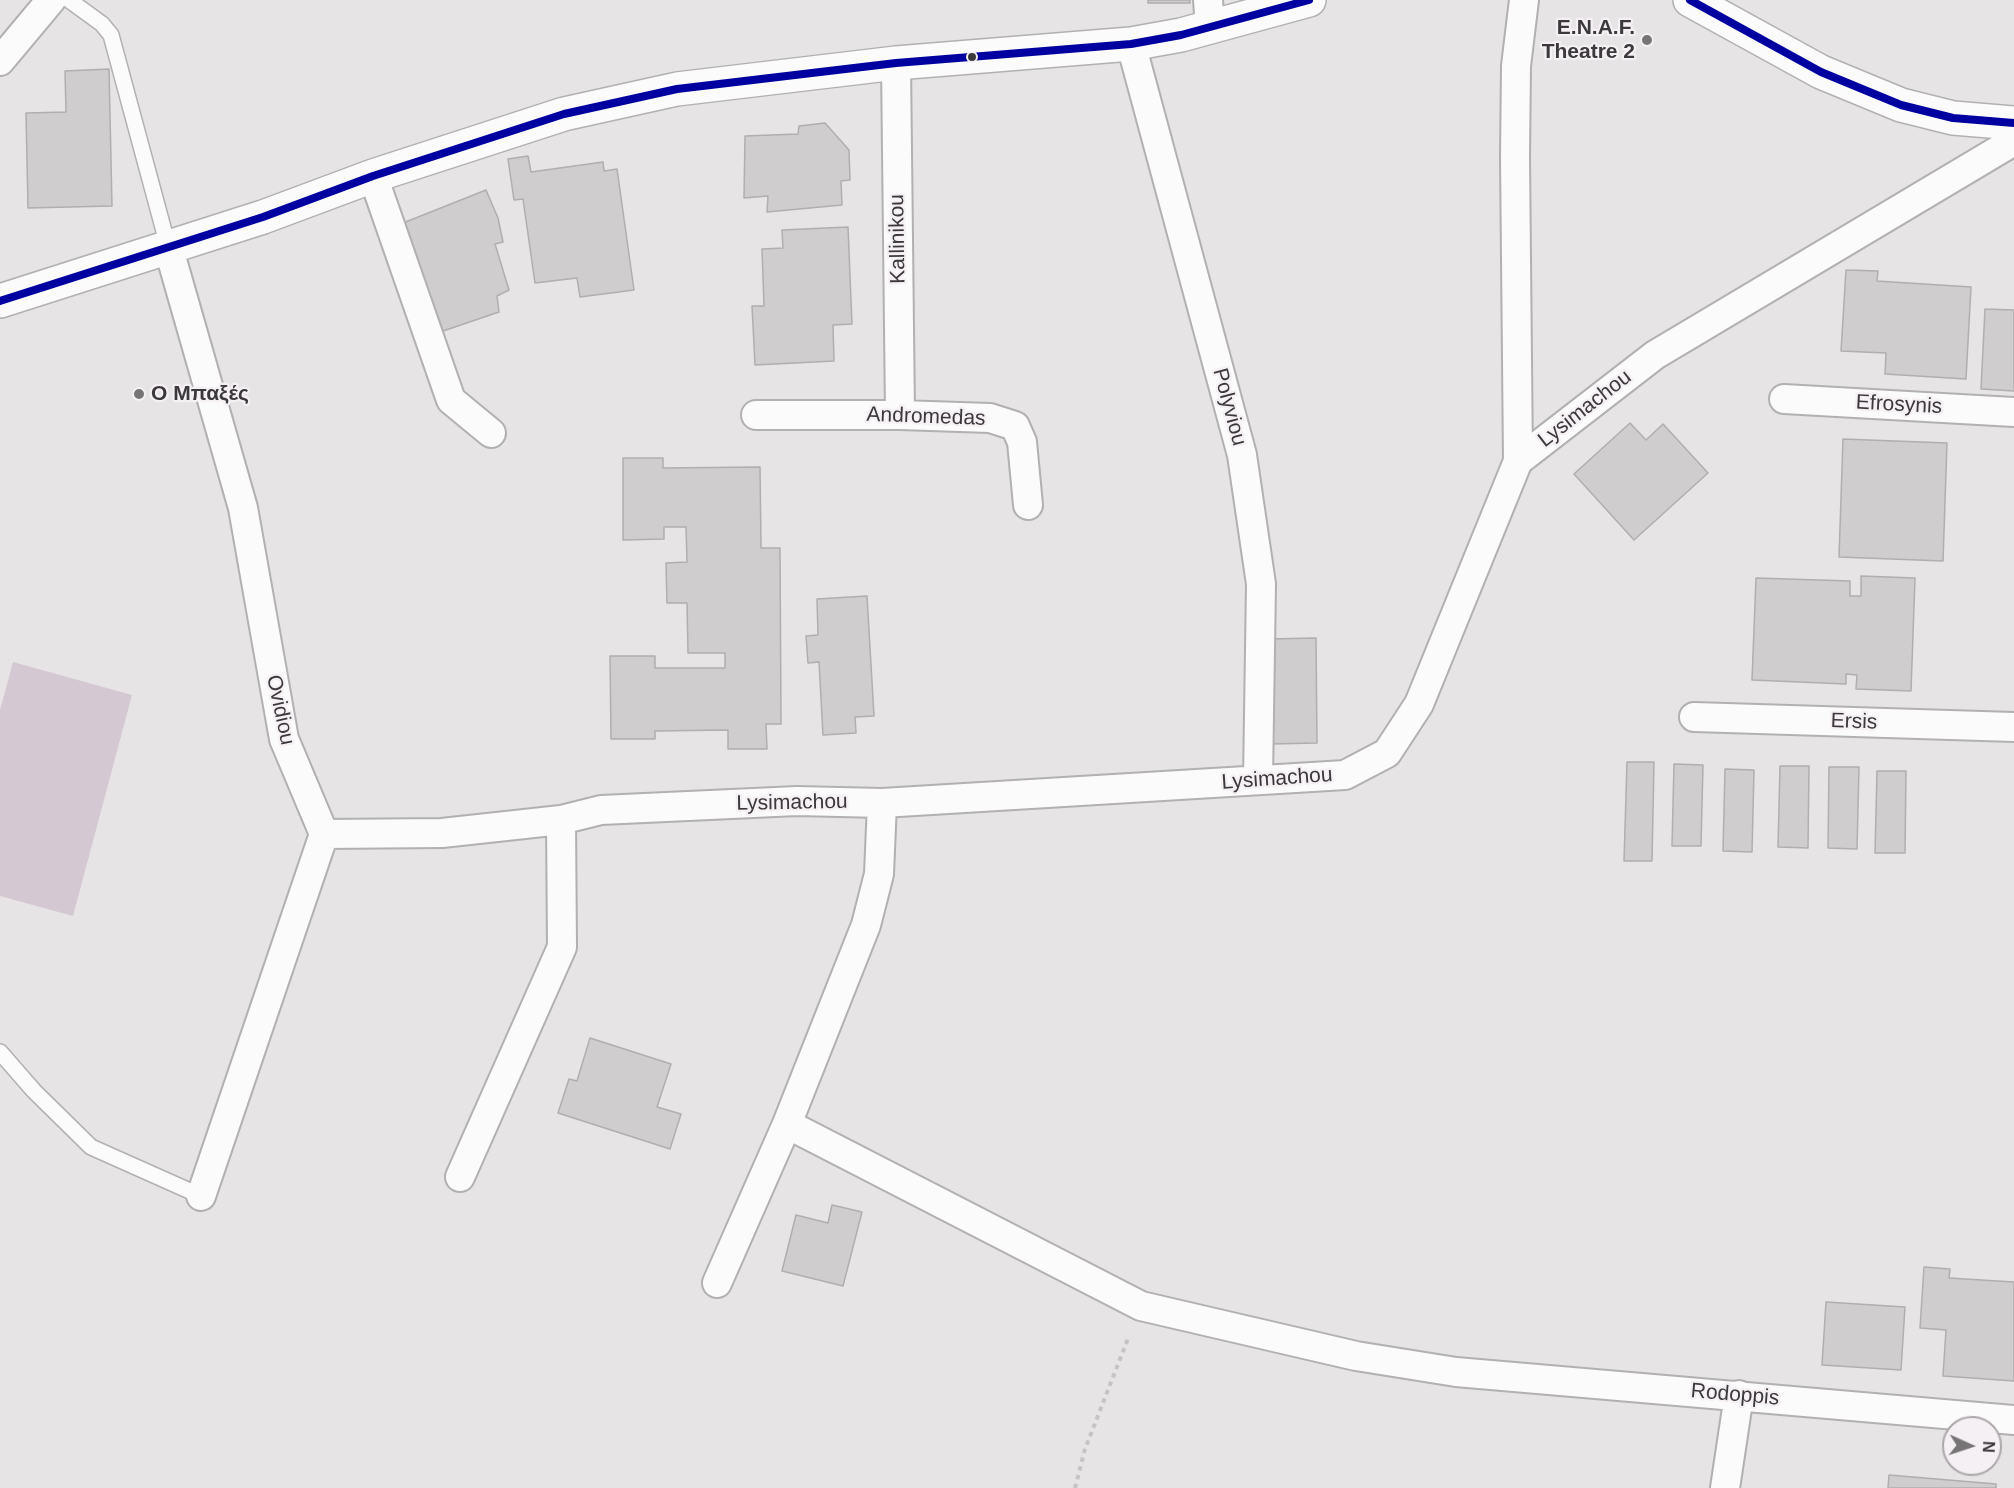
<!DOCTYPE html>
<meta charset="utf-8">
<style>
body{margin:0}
#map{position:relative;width:2014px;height:1488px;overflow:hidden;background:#e6e4e5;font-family:Helvetica,sans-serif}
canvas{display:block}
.north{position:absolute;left:1942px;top:1416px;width:60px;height:60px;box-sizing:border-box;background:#f5f0f4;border:2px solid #aba7aa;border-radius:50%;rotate:93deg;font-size:16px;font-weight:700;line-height:24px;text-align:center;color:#3b393b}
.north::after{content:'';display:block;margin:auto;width:21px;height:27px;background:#777576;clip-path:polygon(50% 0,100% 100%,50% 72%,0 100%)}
</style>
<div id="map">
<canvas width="2014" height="1488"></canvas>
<div class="north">N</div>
</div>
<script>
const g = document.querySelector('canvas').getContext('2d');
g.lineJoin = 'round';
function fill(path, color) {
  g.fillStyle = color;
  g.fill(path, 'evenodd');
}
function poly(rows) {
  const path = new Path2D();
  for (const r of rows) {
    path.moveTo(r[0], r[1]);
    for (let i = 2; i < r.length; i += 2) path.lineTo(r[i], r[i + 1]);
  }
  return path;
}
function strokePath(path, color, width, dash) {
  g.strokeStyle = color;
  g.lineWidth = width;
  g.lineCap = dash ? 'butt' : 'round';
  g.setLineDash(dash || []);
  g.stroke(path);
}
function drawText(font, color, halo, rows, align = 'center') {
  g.font = font + ' Helvetica,sans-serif';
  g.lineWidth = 4.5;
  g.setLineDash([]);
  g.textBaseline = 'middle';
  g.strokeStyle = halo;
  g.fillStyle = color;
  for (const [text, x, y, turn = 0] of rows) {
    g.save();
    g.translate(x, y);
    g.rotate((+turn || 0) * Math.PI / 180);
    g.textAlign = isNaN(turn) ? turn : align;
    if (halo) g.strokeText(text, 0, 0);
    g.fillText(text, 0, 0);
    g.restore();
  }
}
fill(poly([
 [13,662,132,695,73,916,0,896,0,710]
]), '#d4c8d2');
const building = poly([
 [1148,0,1190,0,1190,3,1148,3,1148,0],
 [109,69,112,206,28,208,26,113,66,112,65,71,109,69],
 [825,123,849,150,850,180,841,181,842,205,767,212,768,196,744,198,745,136,798,134,799,126,825,123],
 [528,156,531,172,603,162,604,171,617,169,634,290,580,297,577,278,535,283,523,199,514,200,508,159,528,156],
 [486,190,498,218,503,242,495,244,509,290,497,296,499,312,443,331,403,223,486,190],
 [848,227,852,324,833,325,834,361,755,365,752,306,764,306,762,249,783,248,782,230,848,227],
 [1846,270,1878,271,1877,281,1971,287,1966,379,1885,374,1886,353,1841,351,1846,270],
 [1985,309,2014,310,2014,391,1981,389,1985,309],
 [1630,423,1646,440,1663,424,1708,473,1634,540,1574,474,1630,423],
 [1843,439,1947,443,1943,561,1839,557,1843,439],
 [623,458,663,458,663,468,760,467,761,548,780,548,781,724,766,724,767,749,728,749,728,730,655,731,655,739,611,739,610,656,655,656,655,668,725,668,725,653,688,653,687,603,667,603,666,563,687,562,686,527,664,527,664,539,623,540,623,458],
 [1861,576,1915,578,1911,691,1856,689,1857,675,1846,674,1846,684,1752,680,1756,578,1850,581,1850,596,1861,596,1861,576],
 [867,596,874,716,855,717,856,733,823,735,819,662,808,663,806,636,818,635,817,599,867,596],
 [1316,638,1317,743,1270,744,1269,639,1316,638],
 [1627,762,1654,762,1652,861,1624,861,1627,762],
 [1674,764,1703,765,1701,846,1672,846,1674,764],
 [1780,766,1809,766,1808,848,1778,847,1780,766],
 [1829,767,1859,767,1857,849,1828,848,1829,767],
 [1725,769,1754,770,1752,852,1723,851,1725,769],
 [1877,771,1906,771,1905,853,1875,853,1877,771],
 [590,1038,671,1064,657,1107,681,1114,670,1149,558,1113,569,1079,577,1081,590,1038],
 [832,1205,862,1212,843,1286,782,1271,796,1215,828,1223,832,1205],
 [1924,1267,1950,1269,1949,1278,2014,1282,2014,1381,1943,1376,1946,1330,1920,1328,1924,1267],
 [1826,1302,1905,1307,1901,1370,1822,1365,1826,1302],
 [1889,1475,1996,1484,1996,1488,1888,1488,1889,1475]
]);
fill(building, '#cfcdce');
strokePath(building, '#b0aeaf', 1.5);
const lane = poly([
 [69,0,102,24,111,35,168,246],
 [0,1052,34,1091,91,1147,201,1196]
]);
const street = poly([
 [1208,0,1210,28],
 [1131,44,1242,455,1261,584,1258,780],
 [0,61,51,0],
 [896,63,900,415],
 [373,176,451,400,491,433],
 [168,246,243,508,284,739,324,834,201,1196],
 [1784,399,2014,412],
 [756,415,900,415,990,418,1015,426,1022,442,1028,505],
 [1518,461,1515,157,1516,66,1524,0],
 [1694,717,2014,727],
 [324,834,442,833,561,820,601,810,797,801,882,803,1345,775,1387,753,1419,704,1518,461,1655,355,2014,141],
 [787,1124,1141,1306,1356,1356,1456,1372,2014,1420],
 [460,1177,562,947,561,820],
 [717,1283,787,1124,866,925,879,874,882,803],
 [1725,1488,1739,1395]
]);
const secondary = poly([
 [1690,0,1821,72,1901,105,1953,118,2014,123],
 [0,301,263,217,373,176,564,114,677,89,896,63,1131,44,1181,35,1309,0]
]);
strokePath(lane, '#b2b0b1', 18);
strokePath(street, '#b2b0b1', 32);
strokePath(secondary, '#b2b0b1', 36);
strokePath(poly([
 [1075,1488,1085,1449,1129,1336]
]), '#c5c4c5', 4, [4.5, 4.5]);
strokePath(lane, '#fbfbfb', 15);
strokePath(street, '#fbfbfb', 28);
strokePath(secondary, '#fbfbfb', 33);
strokePath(poly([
 [1690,0,1821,72,1901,105,1953,118,2014,123],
 [0,301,263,217,373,176,564,114,677,89,896,63,1131,44,1181,35,1309,0]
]), '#0000a0', 8);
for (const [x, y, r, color] of [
 [1647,40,6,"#777576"],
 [972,57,5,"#3b393b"],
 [139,394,6,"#777576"]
]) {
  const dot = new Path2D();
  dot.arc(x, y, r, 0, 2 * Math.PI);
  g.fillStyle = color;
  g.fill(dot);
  strokePath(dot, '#f5f0f4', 2);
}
drawText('bold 21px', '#3b393b', '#f5f0f4', [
 ["E.N.A.F.",1635,28],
 ["Theatre 2",1635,52],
 ["Ο Μπαξές",151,394,"left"]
], 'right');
drawText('21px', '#3b393b', '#f5f0f4', [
 ["Kallinikou",898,239,-91],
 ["Efrosynis",1899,405,3],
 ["Polyviou",1229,407,75],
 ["Lysimachou",1585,409,-38],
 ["Andromedas",926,417,2],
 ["Ovidiou",280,710,78],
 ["Ersis",1854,722,2],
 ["Lysimachou",1277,779,-4],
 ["Lysimachou",792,803,-1],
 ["Rodoppis",1735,1395,5]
]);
</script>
